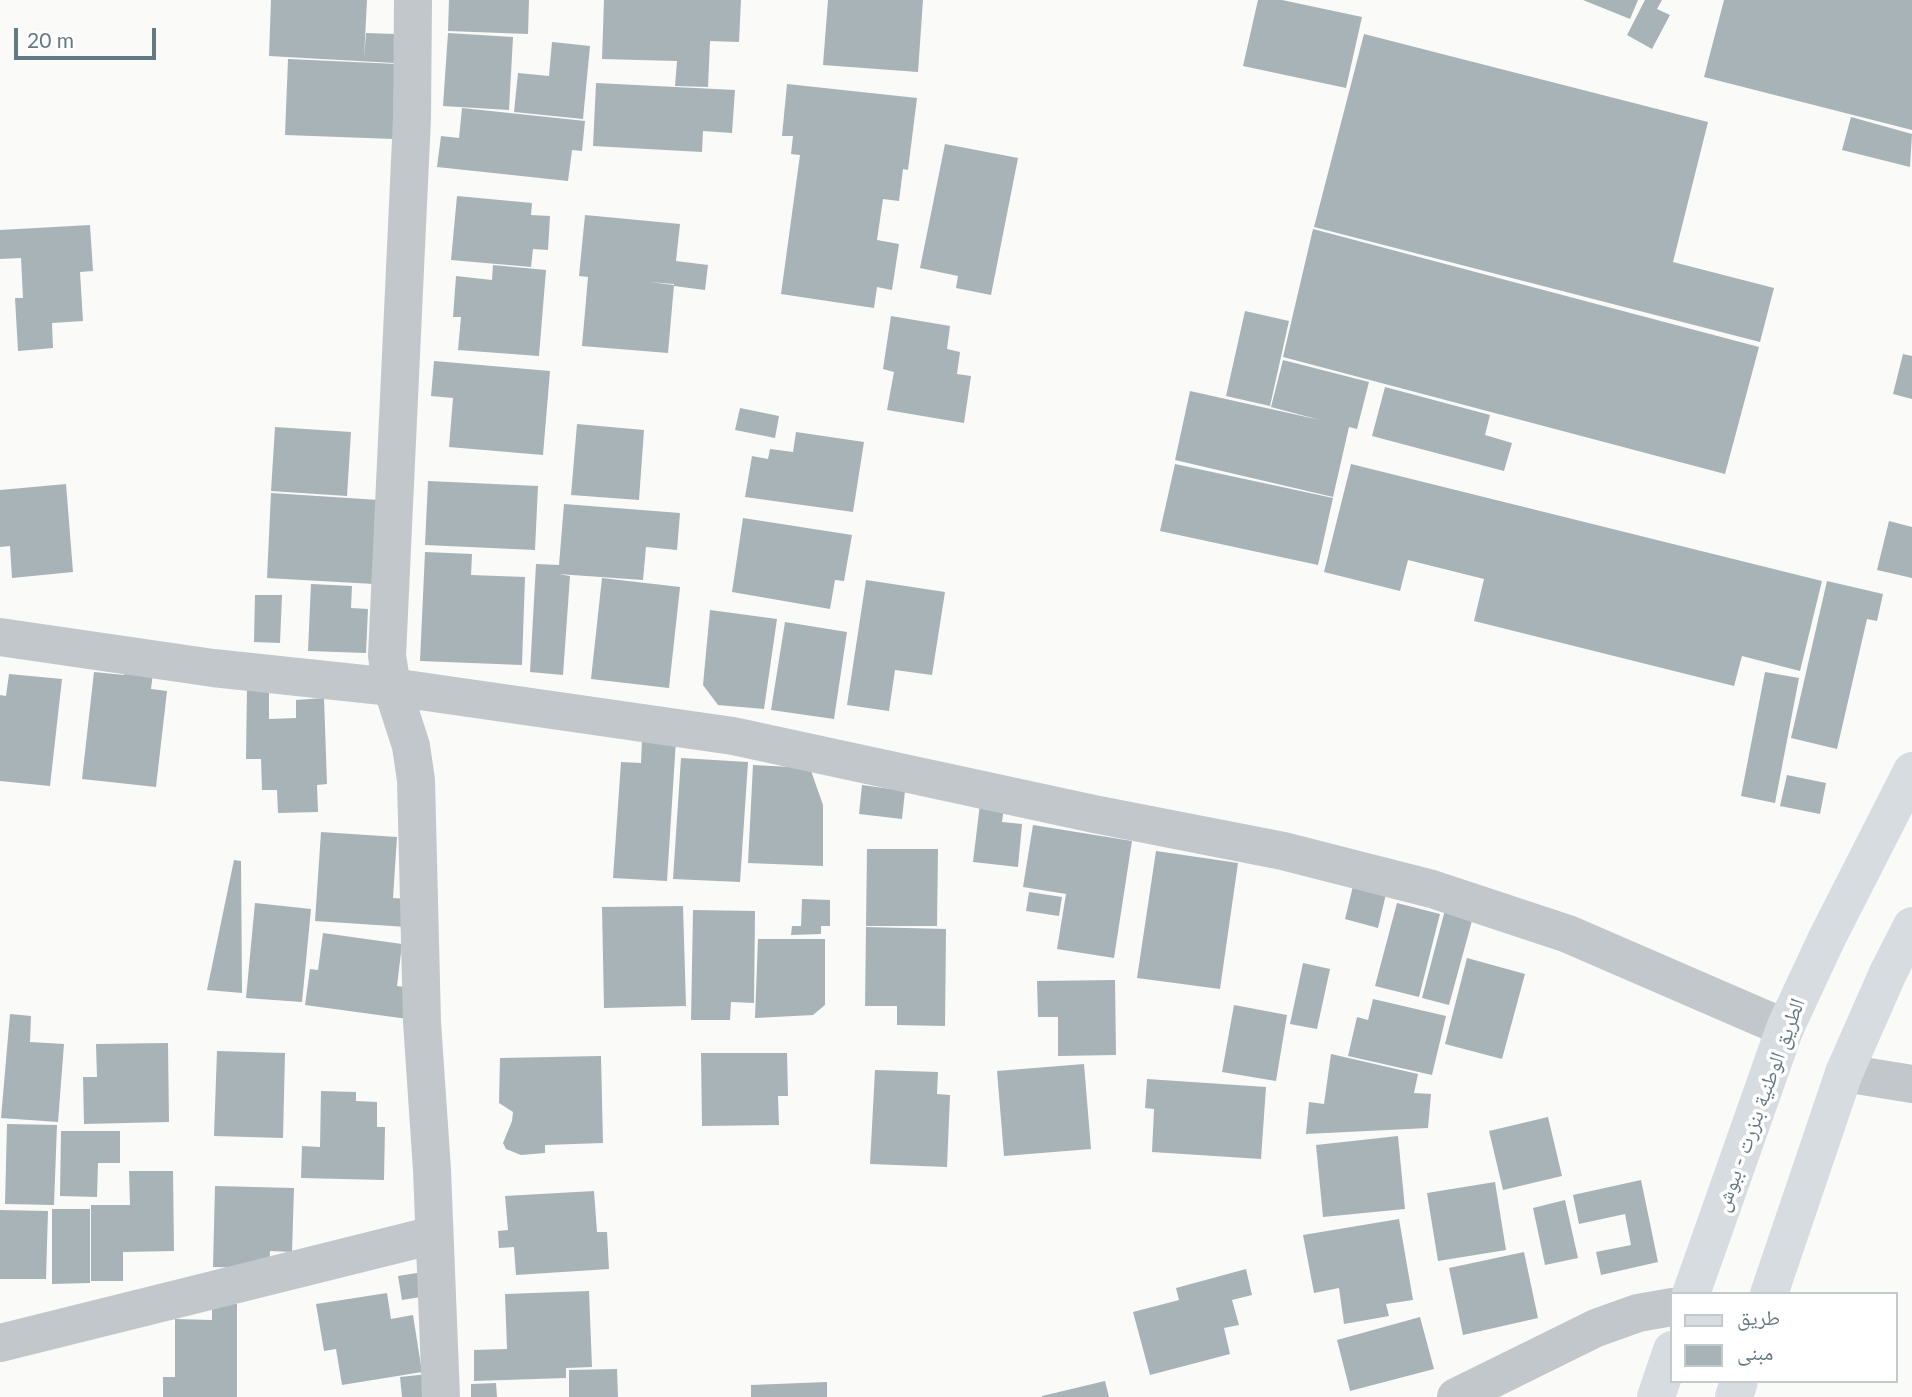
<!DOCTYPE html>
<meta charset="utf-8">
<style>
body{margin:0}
#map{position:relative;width:1912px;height:1397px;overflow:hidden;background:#fafaf8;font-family:Lato,"Noto Naskh Arabic",sans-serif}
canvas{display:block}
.legend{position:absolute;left:1670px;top:1292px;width:228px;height:91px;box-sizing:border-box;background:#fff;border:2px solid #c1c9cd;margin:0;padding:9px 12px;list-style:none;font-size:21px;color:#657983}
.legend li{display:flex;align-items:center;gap:14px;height:35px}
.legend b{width:35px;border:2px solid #c1c9cd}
.scale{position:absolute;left:14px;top:28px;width:142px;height:32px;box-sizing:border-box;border:4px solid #657983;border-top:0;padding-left:9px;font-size:21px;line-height:24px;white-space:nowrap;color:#657983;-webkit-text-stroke:5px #fff;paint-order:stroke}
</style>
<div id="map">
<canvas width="1912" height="1397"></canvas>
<ul class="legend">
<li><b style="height:9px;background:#d6dcdf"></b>طريق</li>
<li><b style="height:19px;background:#a8b3b7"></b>مبنى</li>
</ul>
<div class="scale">20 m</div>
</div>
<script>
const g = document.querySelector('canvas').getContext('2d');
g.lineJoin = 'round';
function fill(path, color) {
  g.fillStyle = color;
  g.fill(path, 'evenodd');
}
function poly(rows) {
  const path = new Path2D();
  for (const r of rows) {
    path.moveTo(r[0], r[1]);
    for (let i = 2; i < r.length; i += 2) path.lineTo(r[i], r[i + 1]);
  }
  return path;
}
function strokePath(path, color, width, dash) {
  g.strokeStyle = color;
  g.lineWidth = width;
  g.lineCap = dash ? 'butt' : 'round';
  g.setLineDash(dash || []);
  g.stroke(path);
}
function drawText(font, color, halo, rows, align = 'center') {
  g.font = font + ' Lato,"Noto Naskh Arabic",sans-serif';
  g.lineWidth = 7;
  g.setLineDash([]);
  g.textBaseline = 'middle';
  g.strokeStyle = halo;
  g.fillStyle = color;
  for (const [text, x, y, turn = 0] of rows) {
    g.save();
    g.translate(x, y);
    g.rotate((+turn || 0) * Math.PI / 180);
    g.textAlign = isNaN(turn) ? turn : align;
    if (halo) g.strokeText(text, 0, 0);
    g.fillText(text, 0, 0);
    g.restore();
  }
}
fill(poly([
 [271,0,367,0,364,58,366,33,396,34,394,63,269,56],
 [449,0,529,0,528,34,448,31],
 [604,0,741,0,739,42,710,41,708,87,675,86,677,61,602,59],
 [828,0,923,0,918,72,823,65],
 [1258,0,1282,0,1362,17,1346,88,1243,66],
 [1583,0,1638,0,1630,19],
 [1645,0,1662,0,1657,9,1670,15,1652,49,1627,35],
 [1724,0,1912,0,1912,130,1704,77],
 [448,33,513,37,509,110,443,106],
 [1364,34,1708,122,1673,262,1774,288,1760,342,1314,227],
 [552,42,590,46,583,119,514,112,518,73,549,76],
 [288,59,397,64,394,139,285,135],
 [596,83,735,90,732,133,703,131,702,152,593,146],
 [787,84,917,98,908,170,903,169,899,201,883,199,877,240,899,244,892,290,877,287,874,308,781,294,800,155,791,154,793,136,782,136],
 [462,108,585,121,582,151,572,150,568,181,437,167,441,136,459,138],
 [1851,117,1912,134,1910,167,1842,150],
 [945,144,1018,158,991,295,956,288,958,276,920,268],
 [457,196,532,203,531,215,550,216,548,250,533,249,531,267,451,260],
 [585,215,680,224,676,261,708,265,705,290,674,286,674,284,649,282,674,285,668,353,582,346,588,277,579,276],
 [90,225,93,271,80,272,83,321,52,323,53,348,18,351,15,298,23,298,21,258,0,259,0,230],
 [1313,229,1759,347,1725,474,1283,357],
 [493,265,546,270,539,356,458,350,461,317,453,317,456,276,492,280],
 [1245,311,1289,321,1270,406,1226,396],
 [891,316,950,326,947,349,960,352,957,374,971,376,964,423,887,410,894,372,883,369],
 [1903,354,1912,356,1912,399,1893,394],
 [1283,360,1369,382,1357,429,1349,427,1333,497,1175,460,1190,391,1320,420,1271,407],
 [434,361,550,371,543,455,449,447,453,398,431,396],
 [1385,387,1490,415,1485,435,1512,443,1504,471,1372,436],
 [740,408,779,416,775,438,735,430],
 [577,424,644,430,639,500,571,495],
 [275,427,351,432,347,496,271,491],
 [796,432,864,442,853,512,745,497,752,456,768,459,770,449,793,452],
 [1175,464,1333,498,1318,565,1160,531],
 [1351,464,1822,581,1800,671,1742,656,1734,686,1474,621,1484,579,1408,560,1400,591,1324,572],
 [428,481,538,486,535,550,425,545],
 [66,484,73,572,12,578,10,546,0,547,0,490],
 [271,493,379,500,374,584,267,578],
 [564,504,680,513,677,550,646,547,643,580,558,574,570,576,563,675,530,672,536,564,559,565],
 [743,518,852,535,844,581,835,580,830,609,732,592],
 [1889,521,1912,527,1912,578,1877,570],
 [425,552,472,554,471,575,525,577,522,665,420,661],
 [602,578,680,587,669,688,591,679],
 [866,580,945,592,932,675,895,670,889,711,847,705],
 [1827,581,1883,594,1877,621,1867,619,1837,749,1791,738],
 [311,584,352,586,351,608,368,609,366,653,308,651],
 [255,595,282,595,280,643,254,642],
 [710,610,777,619,764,709,718,705,703,685],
 [785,622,847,632,834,719,771,710],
 [126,660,154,664,151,689,167,691,156,787,82,779,94,672,124,675],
 [1765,672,1799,678,1775,803,1741,796],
 [9,674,62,679,50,786,0,781,0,695,6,696],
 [247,685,269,685,269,719,296,718,296,700,324,698,327,784,317,785,318,812,278,813,277,790,262,790,261,759,246,759],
 [642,738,676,740,667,881,613,878,621,762,641,763],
 [681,758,748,762,740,882,673,879],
 [753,765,810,768,823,805,823,866,748,863],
 [1787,775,1826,783,1820,814,1780,806],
 [862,785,905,791,902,819,859,814],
 [980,804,1004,807,1002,822,1022,824,1018,867,973,862],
 [1033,825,1132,841,1114,958,1057,949,1066,894,1023,887],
 [321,832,397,837,393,898,409,899,407,927,315,921],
 [867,849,938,849,937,926,866,926],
 [1156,851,1238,863,1220,989,1137,978],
 [234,860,241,861,242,993,207,990],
 [1353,886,1386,894,1378,928,1345,919],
 [1029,892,1062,897,1059,916,1026,911],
 [802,899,830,900,830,926,821,926,821,934,791,935,792,926,801,926],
 [255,903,311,909,302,1002,246,998],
 [1397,903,1440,914,1419,997,1375,986],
 [683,906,686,1006,604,1008,602,907],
 [693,910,755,911,754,1003,731,1002,730,1020,691,1020],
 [1445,910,1473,917,1449,1005,1422,998],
 [866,927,946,929,945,1026,897,1025,897,1006,865,1006],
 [323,933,402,944,397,986,420,989,415,1020,305,1005,310,969,318,970],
 [758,939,825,939,825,1005,813,1015,755,1018],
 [1467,958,1525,974,1502,1059,1445,1044],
 [1303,963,1330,969,1317,1029,1290,1024],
 [1115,980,1116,1055,1058,1056,1058,1017,1038,1017,1037,981],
 [1373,999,1446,1016,1432,1075,1348,1056,1357,1017,1368,1020],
 [1234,1005,1287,1015,1276,1081,1222,1072],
 [10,1014,31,1016,30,1042,64,1044,58,1122,1,1118],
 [168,1043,169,1122,84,1124,83,1077,97,1077,96,1044],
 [217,1051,285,1053,283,1138,214,1136],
 [701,1053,787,1053,788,1096,778,1096,779,1125,702,1126],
 [1331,1054,1418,1074,1414,1093,1431,1094,1428,1128,1306,1134,1309,1102,1324,1104],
 [601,1056,603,1143,545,1145,545,1153,521,1155,506,1149,503,1143,512,1121,513,1112,499,1103,500,1058],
 [1084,1064,1091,1149,1004,1156,997,1071],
 [875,1070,938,1072,937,1094,950,1095,947,1167,870,1164],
 [1147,1079,1266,1087,1261,1159,1152,1152,1154,1109,1145,1108],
 [321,1091,356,1092,356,1101,377,1102,377,1127,385,1127,384,1180,301,1178,302,1146,320,1147],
 [1548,1117,1562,1176,1503,1190,1489,1131],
 [7,1124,57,1125,54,1205,5,1204],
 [61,1131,120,1131,120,1163,98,1163,97,1197,60,1196],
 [1398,1136,1405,1209,1323,1217,1316,1145],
 [129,1171,173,1171,174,1251,123,1252,123,1281,91,1281,91,1205,130,1205],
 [1641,1180,1658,1262,1601,1275,1596,1252,1631,1245,1625,1214,1579,1224,1573,1195],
 [1495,1182,1506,1250,1438,1261,1427,1193],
 [215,1186,294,1188,292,1252,270,1251,269,1268,213,1267],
 [594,1191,597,1232,607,1232,609,1269,516,1275,514,1247,499,1248,498,1231,508,1230,505,1196],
 [1565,1200,1578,1258,1545,1265,1533,1208],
 [52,1209,90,1209,90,1283,52,1284],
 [0,1210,48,1211,46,1279,0,1279],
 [1399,1219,1413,1300,1386,1304,1389,1316,1344,1324,1339,1288,1314,1293,1303,1235],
 [1524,1252,1538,1318,1463,1335,1449,1268],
 [1246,1269,1252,1295,1232,1300,1239,1325,1224,1328,1230,1354,1150,1375,1133,1312,1179,1300,1176,1288],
 [429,1271,433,1295,402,1300,398,1276],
 [589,1291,592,1367,566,1368,566,1378,474,1381,474,1350,507,1349,505,1294],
 [387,1293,391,1319,413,1315,422,1372,342,1385,336,1349,324,1351,316,1304],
 [212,1304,237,1304,237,1397,163,1397,163,1377,175,1377,175,1319,212,1320],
 [1420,1317,1434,1369,1350,1391,1337,1340],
 [617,1369,618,1397,569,1397,569,1370],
 [437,1373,440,1397,402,1397,400,1377],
 [1105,1381,1109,1397,1042,1397,1042,1396],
 [827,1382,827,1397,751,1397,751,1385],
 [496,1383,497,1397,471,1397,471,1384]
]), '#a8b3b7');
strokePath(poly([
 [413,0,412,118,387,656,392,687,411,746,416,780,422,1022,432,1170,441,1397],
 [0,637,213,668,392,687,733,736,1094,814,1283,851,1432,889,1568,934,1785,1028],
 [1844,1073,1912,1084],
 [0,1343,434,1235],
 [1456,1397,1596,1328,1638,1313,1672,1307]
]), '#c1c7ca', 38);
strokePath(poly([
 [1691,1294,1785,1028,1827,938,1912,771],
 [1769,1294,1844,1073,1888,973,1912,926],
 [1656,1397,1672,1350],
 [1734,1397,1739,1381]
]), '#d6dcdf', 38);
drawText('21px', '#657983', '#fff', [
 ["الطريق الوطنية بنزرت - ببوش",1760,1105,-70]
]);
</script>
